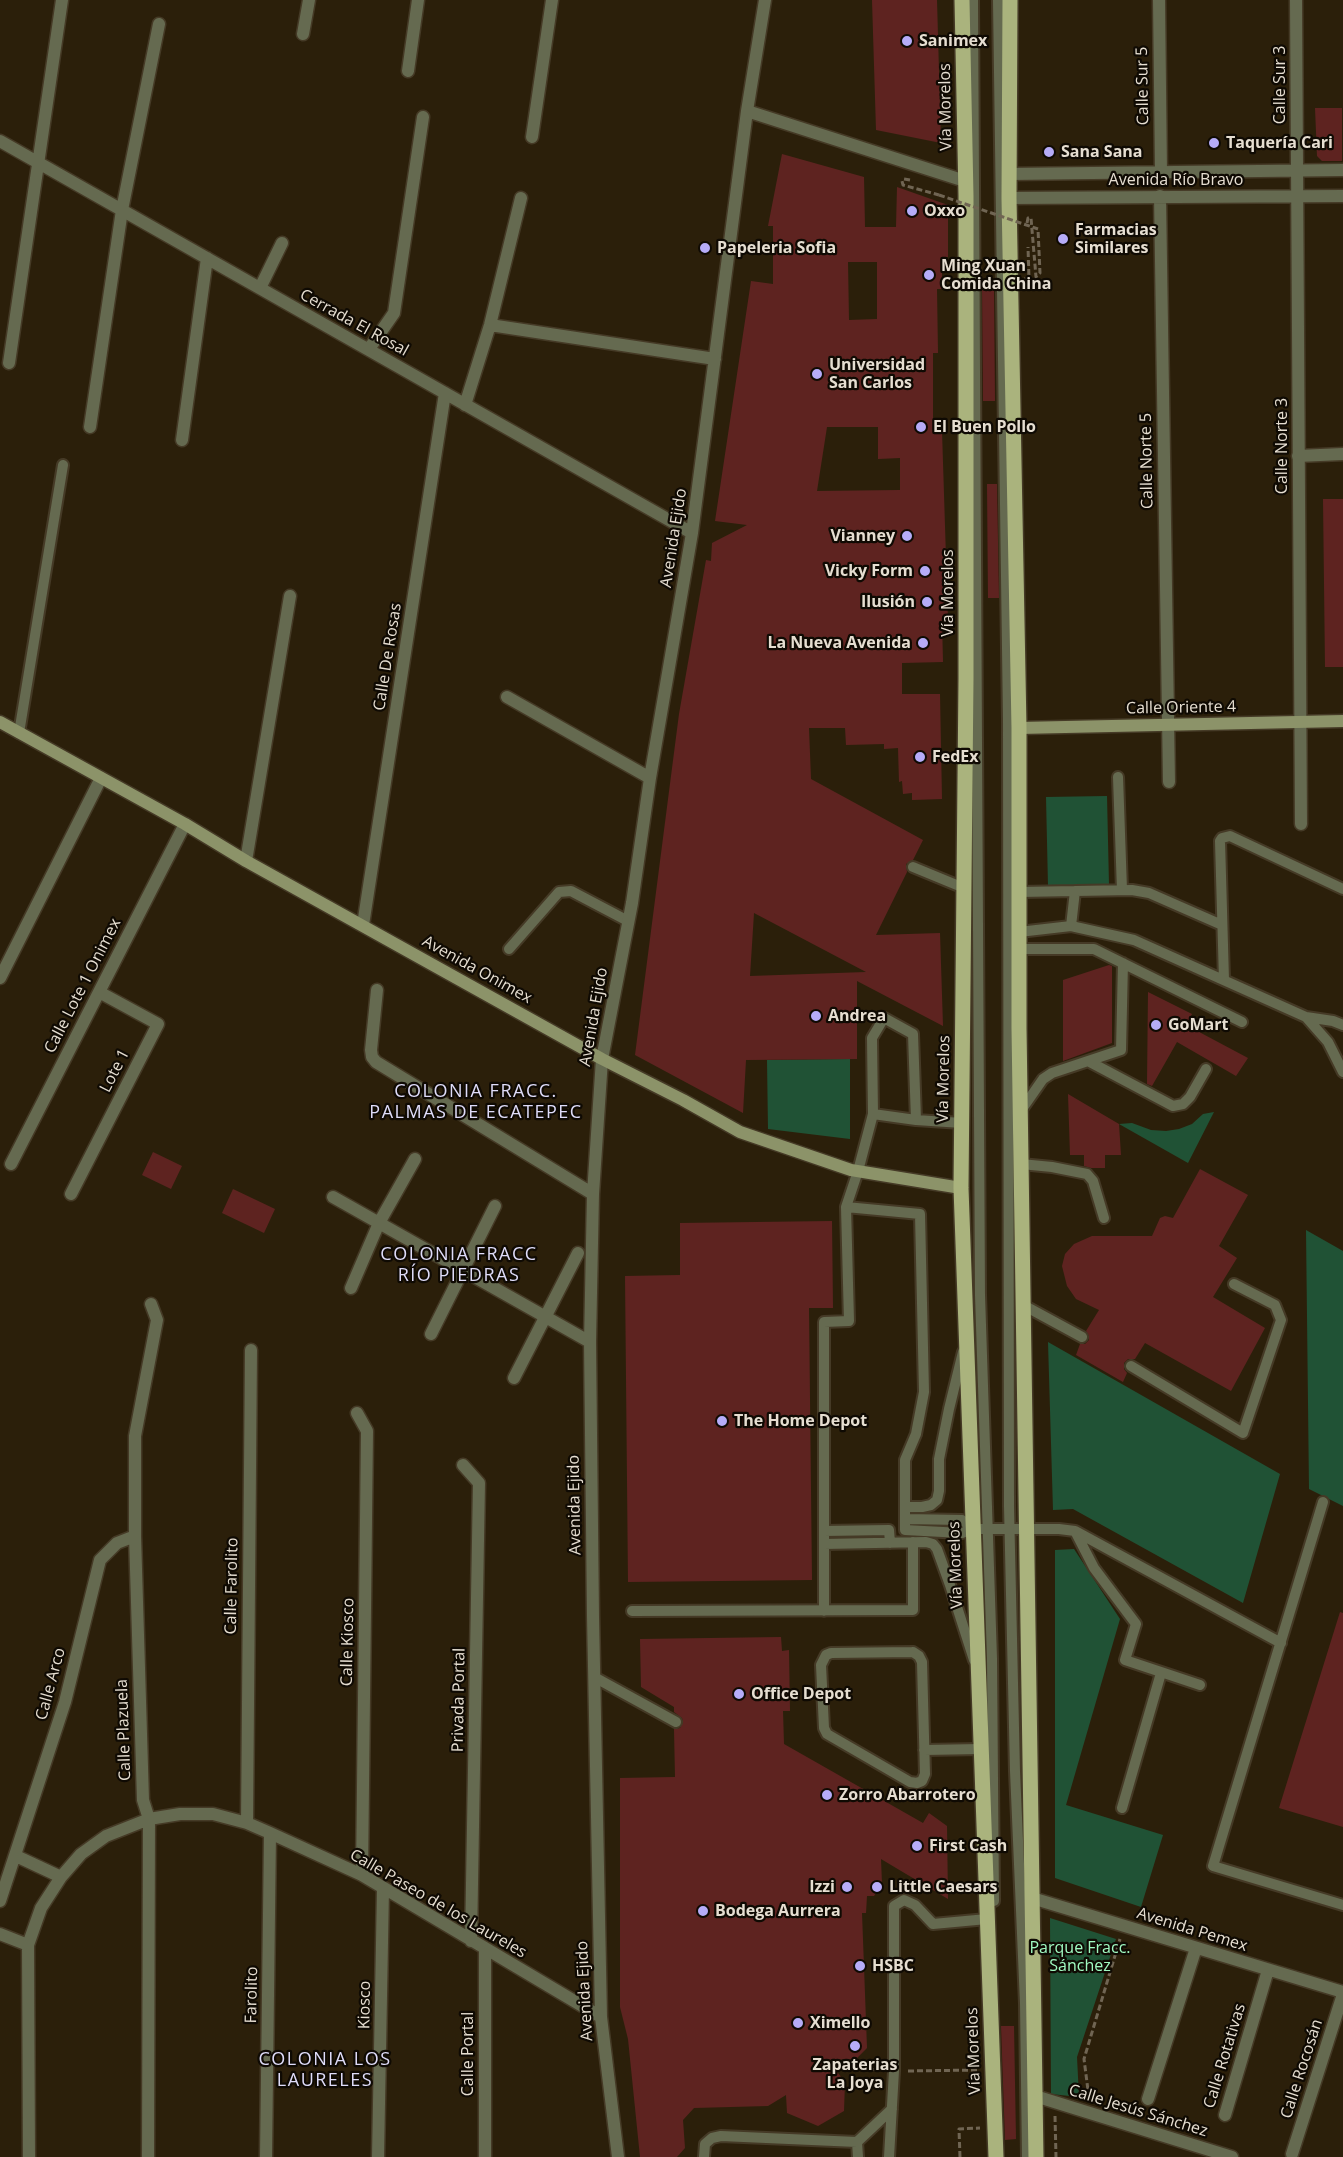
<!DOCTYPE html>
<meta charset="utf-8">
<style>
body{margin:0}
canvas{display:block;background:#2b1f0a}
</style>
<canvas width="1343" height="2157"></canvas>
<script>
const g = document.querySelector('canvas').getContext('2d');
g.lineJoin = 'round';
function fill(path, color) {
  g.fillStyle = color;
  g.fill(path, 'evenodd');
}
function poly(rows) {
  const path = new Path2D();
  for (const r of rows) {
    path.moveTo(r[0], r[1]);
    for (let i = 2; i < r.length; i += 2) path.lineTo(r[i], r[i + 1]);
  }
  return path;
}
function strokePath(path, color, width, dash) {
  g.strokeStyle = color;
  g.lineWidth = width;
  g.lineCap = dash ? 'butt' : 'round';
  g.setLineDash(dash || []);
  g.stroke(path);
}
function drawText(font, color, halo, rows, align = 'center') {
  g.font = font + ' "Open Sans",sans-serif';
  g.lineWidth = 4.5;
  g.setLineDash([]);
  g.textBaseline = 'middle';
  g.strokeStyle = halo;
  g.fillStyle = color;
  for (const [text, x, y, turn = 0] of rows) {
    g.save();
    g.translate(x, y);
    g.rotate((+turn || 0) * Math.PI / 180);
    g.textAlign = isNaN(turn) ? turn : align;
    if (halo) g.strokeText(text, 0, 0);
    g.fillText(text, 0, 0);
    g.restore();
  }
}
fill(poly([
 [1107,796,1109,885,1048,886,1046,797],
 [850,1059,850,1139,768,1129,767,1060],
 [1214,1112,1188,1163,1119,1124,1132,1123,1151,1130,1166,1131,1179,1129,1192,1124,1203,1114],
 [1306,1230,1343,1251,1343,1506,1309,1489],
 [1048,1342,1280,1474,1243,1603,1073,1509,1053,1510],
 [1074,1549,1120,1619,1066,1805,1163,1835,1141,1907,1055,1878,1055,1550],
 [1050,1918,1116,1939,1077,2057,1079,2097,1051,2094]
]), '#205235');
fill(poly([
 [872,0,937,0,941,143,876,130],
 [1315,108,1342,108,1342,161,1322,161,1317,156],
 [782,154,864,177,865,227,896,227,897,187,948,205,948,257,942,257,942,289,937,289,938,353,933,353,933,431,942,431,948,621,942,621,943,662,902,663,902,694,940,694,942,799,912,800,912,793,903,794,902,781,899,782,898,748,884,749,884,744,846,745,845,728,809,728,811,779,923,840,913,860,906,864,907,872,876,935,940,933,943,1026,857,981,857,1059,746,1060,743,1113,635,1055,679,714,706,560,711,561,712,543,747,525,715,521,751,281,773,284,773,226,768,226],
 [848,262,877,262,877,319,849,320],
 [827,427,878,427,878,459,900,458,900,490,817,491],
 [754,913,866,972,750,976],
 [982,286,994,286,995,401,983,401],
 [987,484,997,484,999,598,988,598],
 [1323,499,1343,499,1343,667,1325,667],
 [1109,965,1112,966,1112,1043,1063,1061,1063,980],
 [1148,992,1192,1014,1186,1025,1248,1058,1236,1076,1177,1042,1152,1086,1147,1084],
 [1068,1094,1119,1124,1121,1155,1105,1155,1105,1168,1091,1168,1084,1166,1084,1155,1070,1155],
 [153,1152,182,1166,171,1189,142,1175],
 [1200,1169,1248,1195,1219,1246,1237,1258,1213,1297,1265,1328,1231,1391,1145,1343,1135,1359,1128,1359,1124,1363,1124,1369,1127,1373,1123,1382,1076,1355,1080,1344,1085,1344,1089,1340,1089,1336,1086,1331,1099,1310,1076,1299,1067,1286,1062,1266,1065,1254,1074,1244,1092,1236,1152,1236,1160,1218,1165,1216,1173,1218],
 [233,1189,275,1209,264,1233,222,1213],
 [832,1221,833,1308,809,1308,812,1580,628,1582,625,1276,680,1275,680,1223],
 [1340,1612,1343,1613,1343,1827,1279,1808],
 [781,1637,782,1651,789,1650,790,1711,783,1711,784,1744,923,1823,929,1813,947,1826,948,1899,881,1859,882,1884,874,1896,867,1896,866,1913,862,1913,867,2048,856,2059,828,2060,845,2082,844,2111,818,2126,787,2113,786,2095,768,2106,694,2108,683,2120,685,2148,677,2157,640,2157,628,2039,620,2007,620,1778,675,1777,674,1729,680,1728,683,1722,682,1718,674,1712,674,1707,641,1687,640,1639],
 [1001,2026,1014,2026,1016,2139,1005,2140]
]), '#5e2320');
const lane = poly([
 [973,0,980,1295,992,1659,994,1901],
 [998,0,1008,720,1009,1506,1015,1771,1025,2003,1027,2157],
 [19,733,63,465],
 [1118,777,1122,890],
 [913,867,964,888],
 [1075,891,1071,926,1134,940,1306,1017,1328,1042,1343,1072],
 [1019,892,1132,890,1149,893,1222,925],
 [1019,932,1071,926],
 [509,949,559,892,571,891,628,921],
 [1019,949,1094,949,1242,1022],
 [1224,980,1220,841,1222,838,1230,836,1343,889],
 [1306,1017,1333,1021,1343,1025],
 [1088,1061,1173,1106,1183,1104,1190,1097,1206,1069],
 [1020,1112,1043,1079,1052,1073,1121,1050,1123,963],
 [873,1114,916,1120],
 [1021,1164,1052,1167,1087,1174,1093,1181,1104,1218],
 [846,1207,920,1214,924,1392,916,1434,905,1460,905,1530,962,1533,973,1529,1059,1529,1075,1531,1281,1643],
 [1023,1305,1082,1337],
 [1131,1366,1243,1433,1281,1320,1275,1305,1234,1284],
 [1323,1502,1213,1866,1343,1905],
 [905,1507,922,1507,931,1505,937,1500,939,1491,939,1459,949,1409,963,1352],
 [905,1519,962,1520,973,1529],
 [824,1531,889,1530,890,1543],
 [1075,1531,1094,1568,1136,1624,1125,1660,1200,1685],
 [824,1544,926,1542,933,1544,937,1549,950,1585,974,1660],
 [632,1611,913,1610,913,1542],
 [824,1611,824,1322,849,1321,846,1207,858,1171,873,1114,872,1038,884,1018,913,1034,916,1120,962,1123],
 [913,1652,919,1656,922,1662,925,1774,922,1781,917,1783,910,1782,827,1734,824,1728,821,1665,826,1655,831,1653,913,1652],
 [594,1677,676,1722],
 [924,1750,981,1749],
 [1122,1808,1161,1673],
 [704,2157,705,2144,712,2138,721,2136,857,2142],
 [858,2157,857,2142,892,2109],
 [889,2157,894,2071,894,1906,904,1900,915,1905,933,1924,987,1919]
]);
const street = poly([
 [1159,0,1161,172],
 [1296,0,1301,824],
 [303,34,309,0],
 [408,71,418,0],
 [747,111,965,181],
 [532,137,552,0],
 [0,141,692,533],
 [1009,174,1343,170],
 [1160,196,1169,782],
 [1009,198,1343,196],
 [260,288,282,243],
 [490,325,715,359],
 [369,349,394,313,423,117],
 [9,363,62,0],
 [465,405,490,325,521,198],
 [90,427,122,210,159,24],
 [182,440,207,258],
 [1298,456,1343,454],
 [507,697,650,778],
 [246,861,290,596],
 [363,925,445,393],
 [0,978,101,778],
 [377,990,371,1050,372,1057,376,1062,593,1194],
 [11,1164,185,824],
 [71,1194,158,1024,99,992],
 [333,1197,590,1342],
 [351,1288,379,1223,415,1159],
 [431,1334,495,1206],
 [514,1378,578,1253],
 [357,1413,367,1431,362,1875],
 [463,1465,479,1483,471,1941],
 [247,1823,251,1350],
 [16,1856,61,1877],
 [1032,1898,1343,1992],
 [0,1901,65,1702,100,1560,117,1543,135,1536],
 [0,1934,28,1945],
 [485,1950,485,2157],
 [1035,2096,1232,2157],
 [1148,2099,1196,1948],
 [1225,2115,1268,1970],
 [1292,2154,1343,1994],
 [29,2157,28,1945,41,1908,61,1877,81,1854,106,1836,149,1819,180,1814,213,1814,247,1823,270,1833,362,1875,601,2017],
 [148,2157,149,1819,143,1800,135,1536,135,1436,157,1320,151,1304],
 [266,2157,270,1833],
 [378,2157,383,1889],
 [618,2157,601,2017,593,1616,590,1342,593,1194,602,1059,632,903,650,778,692,533,747,111,765,0]
]);
const secondary = poly([
 [0,722,185,824,246,861,602,1059,683,1100,740,1132,851,1170,961,1188],
 [1019,728,1343,721]
]);
const primary = poly([
 [962,0,966,196,966,678,961,1188,996,2157],
 [1010,0,1009,198,1019,728,1019,1028,1036,2157]
]);
strokePath(lane, '#453a26', 14);
strokePath(street, '#453a26', 15);
strokePath(secondary, '#453a26', 15);
strokePath(primary, '#453a26', 18);
strokePath(poly([
 [910,180,904,179,902,181,903,185,939,195],
 [1027,223,1028,218,1031,218,1036,277,1040,273,1038,229],
 [1024,279,1029,279,1028,247],
 [842,2067,880,2070],
 [908,2071,979,2070],
 [1089,2098,1084,2059,1120,1939],
 [1055,2116,1056,2157],
 [960,2157,959,2129,980,2128]
]), '#706553', 3, [6, 3]);
strokePath(lane, '#656a50', 10);
strokePath(street, '#656a50', 12);
strokePath(secondary, '#8c9369', 12);
strokePath(primary, '#aab37d', 15);
strokePath(poly([
 [939,195,1038,229]
]), '#706553', 3, [6, 3]);
for (const [x, y, r, color] of [
 [907,41,6,"#b6acf8"],
 [1214,143,6,"#b6acf8"],
 [1049,152,6,"#b6acf8"],
 [912,211,6,"#b6acf8"],
 [1063,239,6,"#b6acf8"],
 [705,248,6,"#b6acf8"],
 [929,275,6,"#b6acf8"],
 [817,374,6,"#b6acf8"],
 [921,427,6,"#b6acf8"],
 [907,536,6,"#b6acf8"],
 [925,571,6,"#b6acf8"],
 [927,602,6,"#b6acf8"],
 [923,643,6,"#b6acf8"],
 [920,757,6,"#b6acf8"],
 [816,1016,6,"#b6acf8"],
 [1156,1025,6,"#b6acf8"],
 [722,1421,6,"#b6acf8"],
 [739,1694,6,"#b6acf8"],
 [827,1795,6,"#b6acf8"],
 [917,1846,6,"#b6acf8"],
 [847,1887,6,"#b6acf8"],
 [877,1887,6,"#b6acf8"],
 [703,1911,6,"#b6acf8"],
 [860,1966,6,"#b6acf8"],
 [798,2023,6,"#b6acf8"],
 [855,2046,6,"#b6acf8"]
]) {
  const dot = new Path2D();
  dot.arc(x, y, r, 0, 2 * Math.PI);
  g.fillStyle = color;
  g.fill(dot);
  strokePath(dot, '#0f0a03', 2);
}
drawText('bold 16px', '#e6ded1', '#0f0a03', [
 ["Sanimex",919,41],
 ["Taquería Cari",1226,143],
 ["Sana Sana",1061,152],
 ["Oxxo",924,211],
 ["Farmacias",1075,230],
 ["Similares",1075,248],
 ["Papeleria Sofia",717,248],
 ["Ming Xuan",941,266],
 ["Comida China",941,284],
 ["Universidad",829,365],
 ["San Carlos",829,383],
 ["El Buen Pollo",933,427],
 ["Vianney",895,536,"right"],
 ["Vicky Form",913,571,"right"],
 ["Ilusión",915,602,"right"],
 ["La Nueva Avenida",911,643,"right"],
 ["FedEx",932,757],
 ["Andrea",828,1016],
 ["GoMart",1168,1025],
 ["The Home Depot",734,1421],
 ["Office Depot",751,1694],
 ["Zorro Abarrotero",839,1795],
 ["First Cash",929,1846],
 ["Izzi",835,1887,"right"],
 ["Little Caesars",889,1887],
 ["Bodega Aurrera",715,1911],
 ["HSBC",872,1966],
 ["Ximello",810,2023],
 ["Zapaterias",855,2065,"center"],
 ["La Joya",855,2083,"center"]
], 'left');
drawText('16px', '#e6ded1', '#0f0a03', [
 ["Calle Sur 3",1280,85,-90],
 ["Calle Sur 5",1143,86,-91],
 ["Vía Morelos",946,107,-91],
 ["Avenida Río Bravo",1176,180],
 ["Cerrada El Rosal",354,323,29],
 ["Calle Norte 3",1282,446,-90],
 ["Calle Norte 5",1147,461,-91],
 ["Avenida Ejido",674,538,-81],
 ["Vía Morelos",948,593,-90],
 ["Calle De Rosas",388,657,-81],
 ["Calle Oriente 4",1181,708,-1],
 ["Avenida Onimex",477,970,29],
 ["Calle Lote 1 Onimex",83,986,-63],
 ["Avenida Ejido",594,1017,-80],
 ["Lote 1",115,1071,-63],
 ["Vía Morelos",944,1079,-89],
 ["Avenida Ejido",575,1505,-91],
 ["Vía Morelos",956,1565,-92],
 ["Calle Farolito",232,1586,-89],
 ["Calle Kiosco",348,1642,-89],
 ["Calle Arco",51,1684,-75],
 ["Privada Portal",459,1700,-89],
 ["Calle Plazuela",124,1730,-92],
 ["Calle Paseo de los Laureles",438,1904,30],
 ["Avenida Pemex",1192,1930,17],
 ["Avenida Ejido",585,1991,-93],
 ["Farolito",252,1995,-89],
 ["Kiosco",365,2005,-89],
 ["Vía Morelos",974,2051,-92],
 ["Calle Portal",468,2054,-90],
 ["Calle Rotativas",1225,2056,-73],
 ["Calle Rocosán",1302,2069,-72],
 ["Calle Jesús Sánchez",1138,2111,17]
]);
drawText('16px', '#a0fac1', '#0f0a03', [
 ["Parque Fracc.",1080,1948],
 ["Sánchez",1080,1966]
]);
g.letterSpacing = '1.5px';
drawText('18px', '#dfdcf9', '#0f0a03', [
 ["COLONIA FRACC.",476,1092],
 ["PALMAS DE ECATEPEC",476,1113],
 ["COLONIA FRACC",459,1255],
 ["RÍO PIEDRAS",459,1276],
 ["COLONIA LOS",325,2060],
 ["LAURELES",325,2081]
]);
g.letterSpacing = '0px';
</script>
